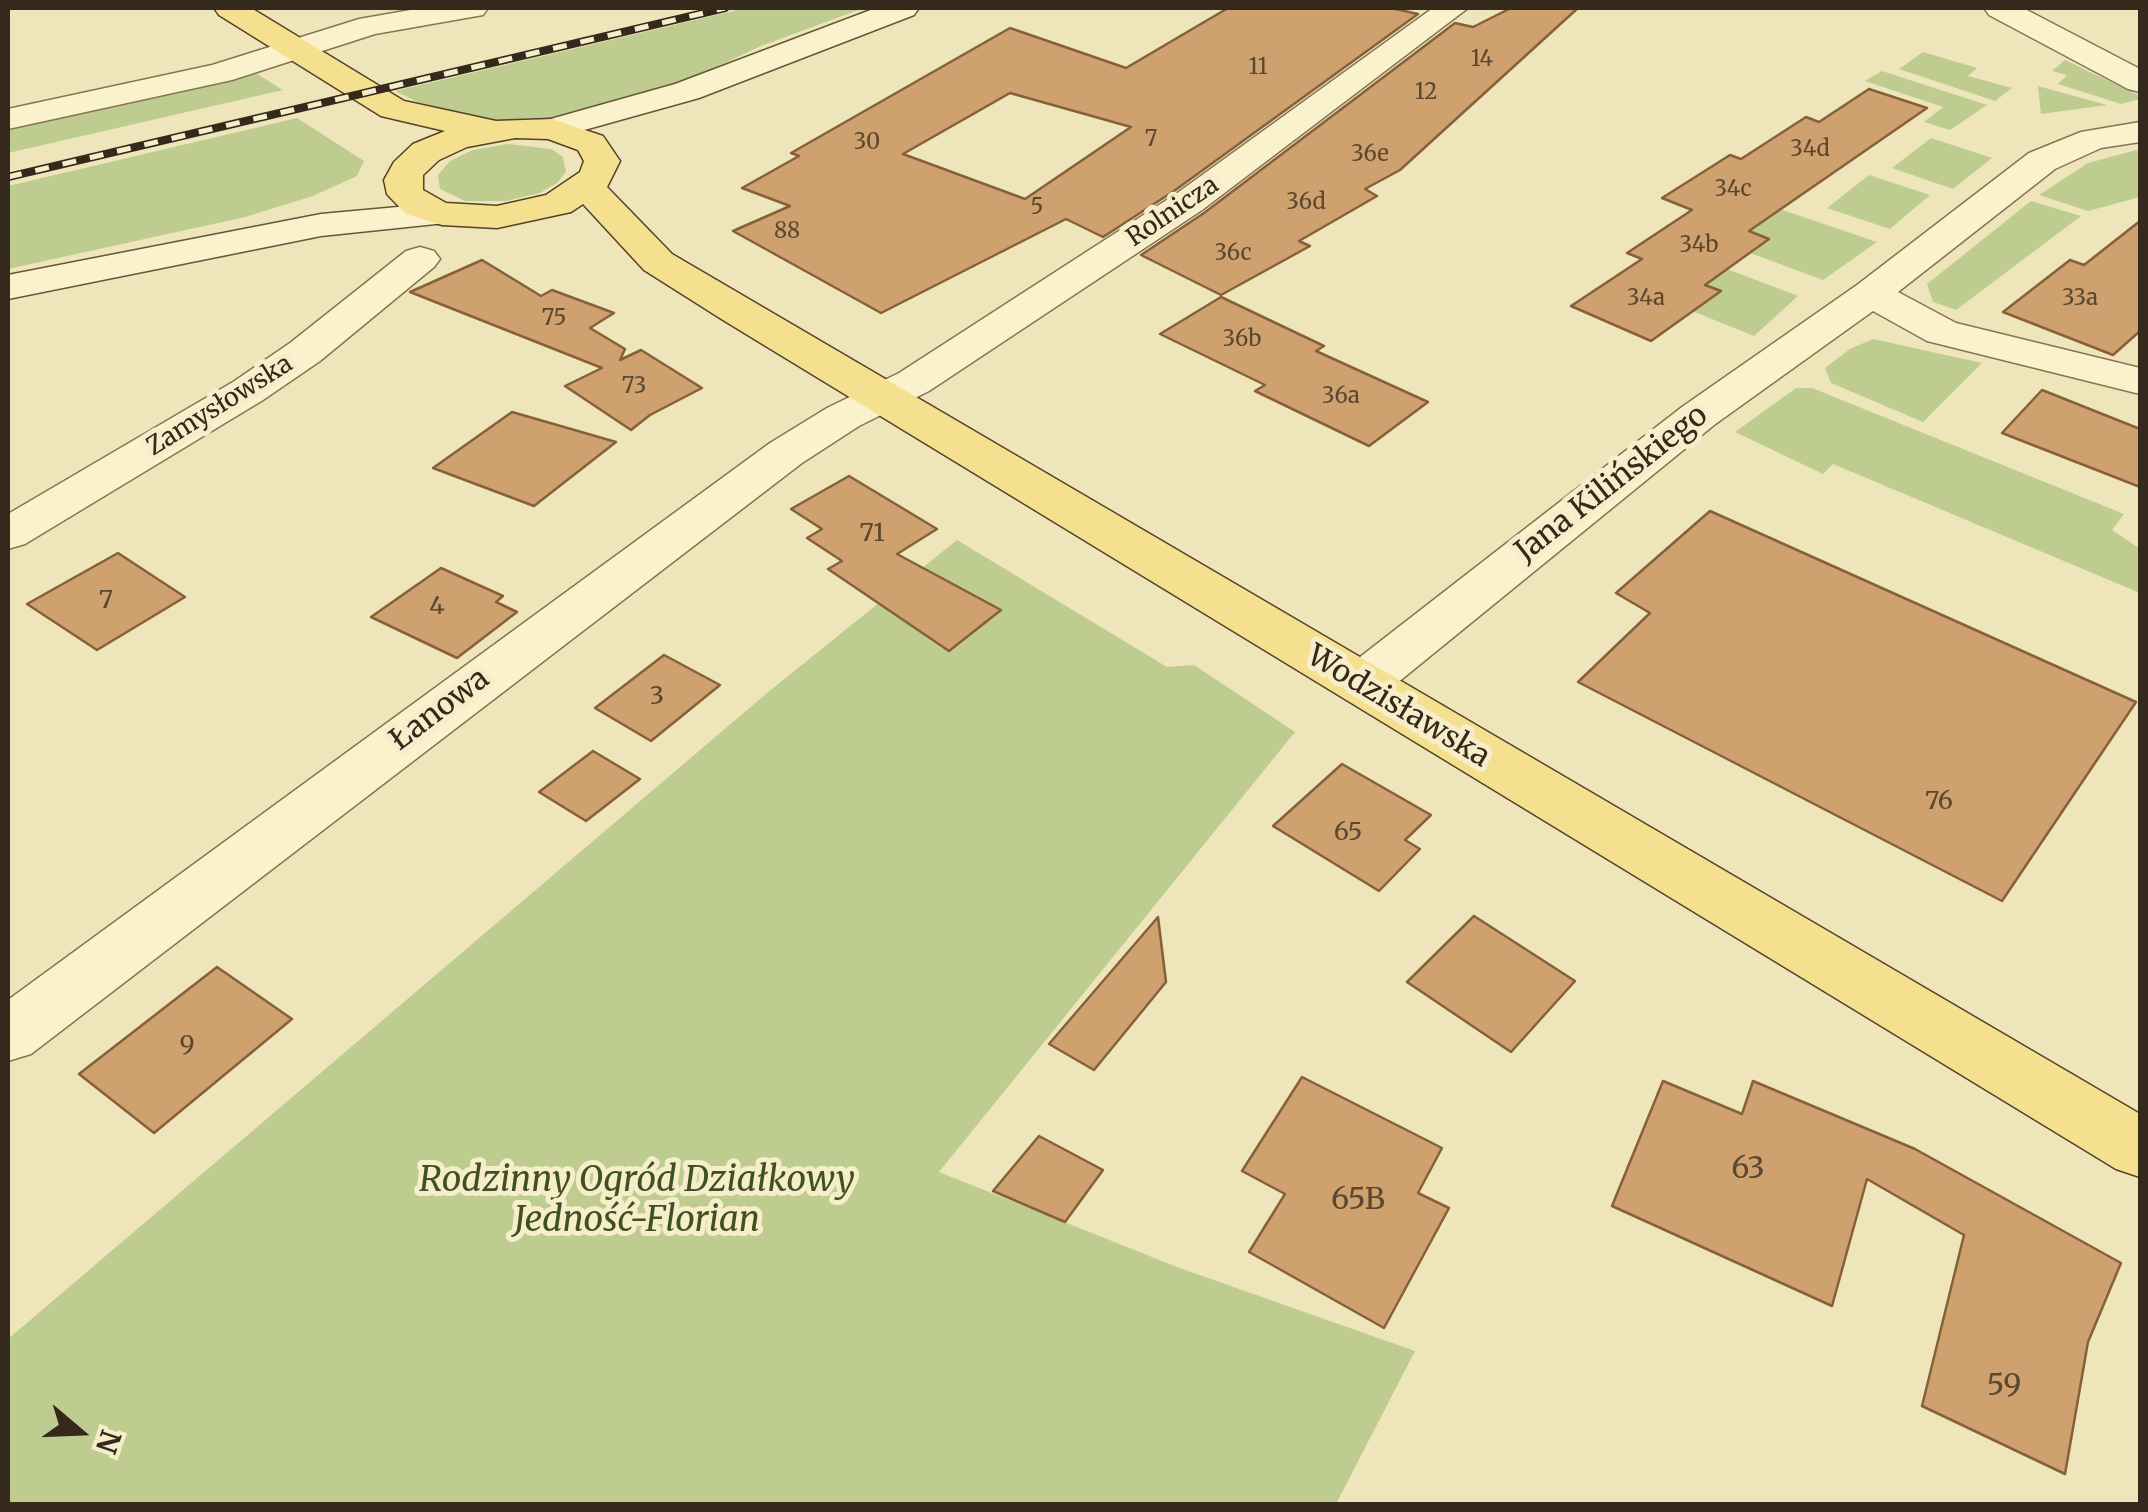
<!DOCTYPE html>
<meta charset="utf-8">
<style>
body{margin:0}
#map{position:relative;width:2148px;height:1512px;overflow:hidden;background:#efe5bb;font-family:Merriweather,serif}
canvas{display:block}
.frame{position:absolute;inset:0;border:10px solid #34291a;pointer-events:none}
.north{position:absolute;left:30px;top:1382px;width:100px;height:100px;-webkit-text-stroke:8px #f6eeca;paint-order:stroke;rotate:109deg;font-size:28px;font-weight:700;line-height:40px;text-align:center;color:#34291a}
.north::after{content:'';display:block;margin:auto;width:35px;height:45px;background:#34291a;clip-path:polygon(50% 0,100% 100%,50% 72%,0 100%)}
</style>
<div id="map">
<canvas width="2148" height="1512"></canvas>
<div class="frame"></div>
<div class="north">N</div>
</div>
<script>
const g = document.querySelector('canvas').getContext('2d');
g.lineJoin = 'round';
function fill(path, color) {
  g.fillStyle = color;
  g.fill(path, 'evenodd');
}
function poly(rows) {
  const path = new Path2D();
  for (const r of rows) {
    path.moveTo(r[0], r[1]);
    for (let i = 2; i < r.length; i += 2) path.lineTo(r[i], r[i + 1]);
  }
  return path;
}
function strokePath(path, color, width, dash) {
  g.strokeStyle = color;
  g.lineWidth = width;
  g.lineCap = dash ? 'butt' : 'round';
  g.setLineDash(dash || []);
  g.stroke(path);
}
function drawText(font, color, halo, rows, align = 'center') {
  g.font = font + ' Merriweather,serif';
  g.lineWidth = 10;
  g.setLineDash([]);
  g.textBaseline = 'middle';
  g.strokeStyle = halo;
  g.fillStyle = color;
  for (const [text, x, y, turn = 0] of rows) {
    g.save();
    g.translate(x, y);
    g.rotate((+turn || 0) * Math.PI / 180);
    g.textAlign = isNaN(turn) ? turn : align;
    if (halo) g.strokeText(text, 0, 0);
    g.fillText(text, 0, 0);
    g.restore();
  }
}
fill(poly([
 [746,8,864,8,761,46,661,93,565,120,493,123,432,109,395,91],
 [1923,52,1977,68,1968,76,2012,88,1995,101,1899,69],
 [2065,60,2140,96,2140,99,2121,104,2058,84,2067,75,2052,71],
 [1882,71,1987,105,1950,130,1924,122,1943,107,1865,81],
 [254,72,283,90,8,153,8,125],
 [2038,86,2107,105,2041,114],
 [297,118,364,161,357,176,313,196,245,217,8,269,8,186],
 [1931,138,1992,158,1953,189,1892,168],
 [508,144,551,149,563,157,566,172,557,183,540,193,506,201,465,201,440,189,438,175,450,161,473,150],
 [2136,150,2140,152,2140,197,2088,211,2039,195,2088,163],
 [1869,175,1930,195,1890,229,1827,208],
 [2031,201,2081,216,1956,310,1933,302,1927,284],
 [1768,205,1877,242,1823,280,1750,253,1768,239,1737,227],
 [1727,269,1798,296,1754,336,1692,311,1720,292,1705,285],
 [1873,339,1982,363,1923,422,1831,383,1825,368,1850,349],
 [1796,388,1812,388,2124,514,2112,530,2140,549,2140,593,1833,464,1823,474,1735,432],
 [957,540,1167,667,1194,665,1295,732,939,1172,1177,1267,1415,1351,1336,1504,8,1504,8,1339,767,693]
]), '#bfcc8f');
const building = poly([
 [1228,8,1391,8,1418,14,1174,191,1103,237,1066,219,881,313,733,231,790,206,742,188,799,156,791,153,1010,28,1126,68,1228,8],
 [1010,93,1131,127,1025,199,903,154,1010,93],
 [1511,8,1578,8,1400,170,1365,189,1377,196,1299,241,1310,246,1221,295,1141,255,1204,213,1455,23,1473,27,1511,8],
 [1869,89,1927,108,1749,231,1769,239,1705,285,1721,291,1651,341,1571,306,1642,259,1627,253,1692,210,1662,198,1730,155,1741,159,1806,117,1819,122,1869,89],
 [2140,221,2140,331,2113,355,2003,312,2070,260,2084,265,2140,221],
 [482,260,541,296,552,290,614,313,590,328,625,349,620,360,641,350,702,388,650,415,631,430,565,386,602,368,410,292,482,260],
 [1221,297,1324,346,1316,351,1428,402,1369,446,1255,391,1265,385,1160,334,1221,297],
 [2042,390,2140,429,2140,487,2002,433,2042,390],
 [512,412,616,442,534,506,433,468,512,412],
 [849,476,937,529,897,554,1001,610,949,651,828,569,842,561,807,538,822,529,791,509,849,476],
 [1710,511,2136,702,2002,901,1578,682,1650,613,1616,593,1710,511],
 [118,553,185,597,97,650,27,604,118,553],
 [441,568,503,596,496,602,517,612,457,658,371,617,441,568],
 [664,655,720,685,651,741,595,708,664,655],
 [593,751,640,779,586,821,539,792,593,751],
 [1342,764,1431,815,1405,840,1420,849,1379,891,1273,826,1342,764],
 [1474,916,1575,981,1511,1052,1407,982,1474,916],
 [1158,917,1166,982,1094,1070,1049,1044,1158,917],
 [217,967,292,1019,154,1133,79,1074,217,967],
 [1302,1077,1442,1148,1418,1193,1449,1208,1384,1328,1249,1252,1285,1194,1242,1171,1302,1077],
 [1663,1081,1742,1114,1753,1081,1915,1149,2121,1263,2088,1342,2065,1474,1922,1406,1964,1235,1867,1179,1832,1306,1612,1206,1663,1081],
 [1039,1136,1103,1170,1065,1222,993,1191,1039,1136]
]);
fill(building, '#cea16f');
strokePath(building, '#86603a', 2.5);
const street = poly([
 [422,8,488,8,483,15,375,34,232,80,8,129,8,109,212,65,359,19,422,8],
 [1433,8,1468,8,1202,210,929,391,859,426,802,463,31,1054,8,1061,8,1000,770,443,827,408,899,373,1176,194,1433,8],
 [1984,8,2023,8,2140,69,2140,92,2128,89,1989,15,1984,8],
 [2140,122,2140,142,2101,148,2055,169,1898,292,1956,323,2140,368,2140,394,1927,341,1873,311,1714,425,1380,697,1361,702,1342,697,1335,684,1342,671,1682,407,1857,285,2029,153,2081,132,2140,122],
 [420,247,434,251,440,259,434,267,320,361,263,400,25,544,8,549,8,514,233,382,290,343,406,251,420,247]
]);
const secondary = poly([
 [876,8,919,8,914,15,699,98,552,139,540,136,535,129,540,122,675,84,876,8],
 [442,203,455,206,461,214,455,222,321,236,8,299,8,275,321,214,442,203]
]);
const primary = poly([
 [214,8,251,8,404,101,496,121,552,119,603,136,620,161,607,187,672,254,2140,1114,2140,1177,2116,1169,723,320,644,270,583,204,571,212,497,228,442,225,406,214,387,194,384,180,394,162,413,144,445,131,381,116,219,15,214,8],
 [515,138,548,139,578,150,584,161,580,172,546,195,497,206,446,203,423,190,423,175,439,160,467,147,515,138]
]);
strokePath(street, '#867454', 3);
strokePath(secondary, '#675538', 3);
strokePath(primary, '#534129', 3);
fill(street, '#faf1cd');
fill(secondary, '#faf1cd');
fill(primary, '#f5e08f');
const rail = poly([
 [8,177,725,8]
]);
strokePath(rail, '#34291a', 8);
strokePath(rail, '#f6eeca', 5, [14]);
drawText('22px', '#5a472f', null, [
 ["14",1482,60],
 ["11",1258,68],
 ["12",1426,93],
 ["7",1151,140],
 ["30",867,143],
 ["34d",1810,150],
 ["36e",1370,155],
 ["34c",1733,190],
 ["36d",1306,203],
 ["5",1037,208],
 ["88",787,232],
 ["34b",1699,246],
 ["36c",1233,254],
 ["34a",1646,299],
 ["33a",2080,299],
 ["75",554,319],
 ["36b",1242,340],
 ["73",634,387],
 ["36a",1341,397]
]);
drawText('25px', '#34291a', '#f6eeca', [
 ["Rolnicza",1173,212,-34],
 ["Zamysłowska",220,406,-32]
]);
drawText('25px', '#5a472f', null, [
 ["71",872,534],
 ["7",106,601],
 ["4",437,607],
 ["3",657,697],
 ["76",1939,802],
 ["65",1348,833],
 ["9",187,1046]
]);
drawText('30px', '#34291a', '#f6eeca', [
 ["Jana Kilińskiego",1612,484,-38],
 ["Wodzisławska",1398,707,31],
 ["Łanowa",440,710,-37]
]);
drawText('30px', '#5a472f', null, [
 ["63",1748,1170],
 ["65B",1358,1201],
 ["59",2004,1387]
]);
drawText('italic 35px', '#405120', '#f6eeca', [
 ["Rodzinny Ogród Działkowy",637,1181],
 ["Jedność-Florian",637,1221]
]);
</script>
